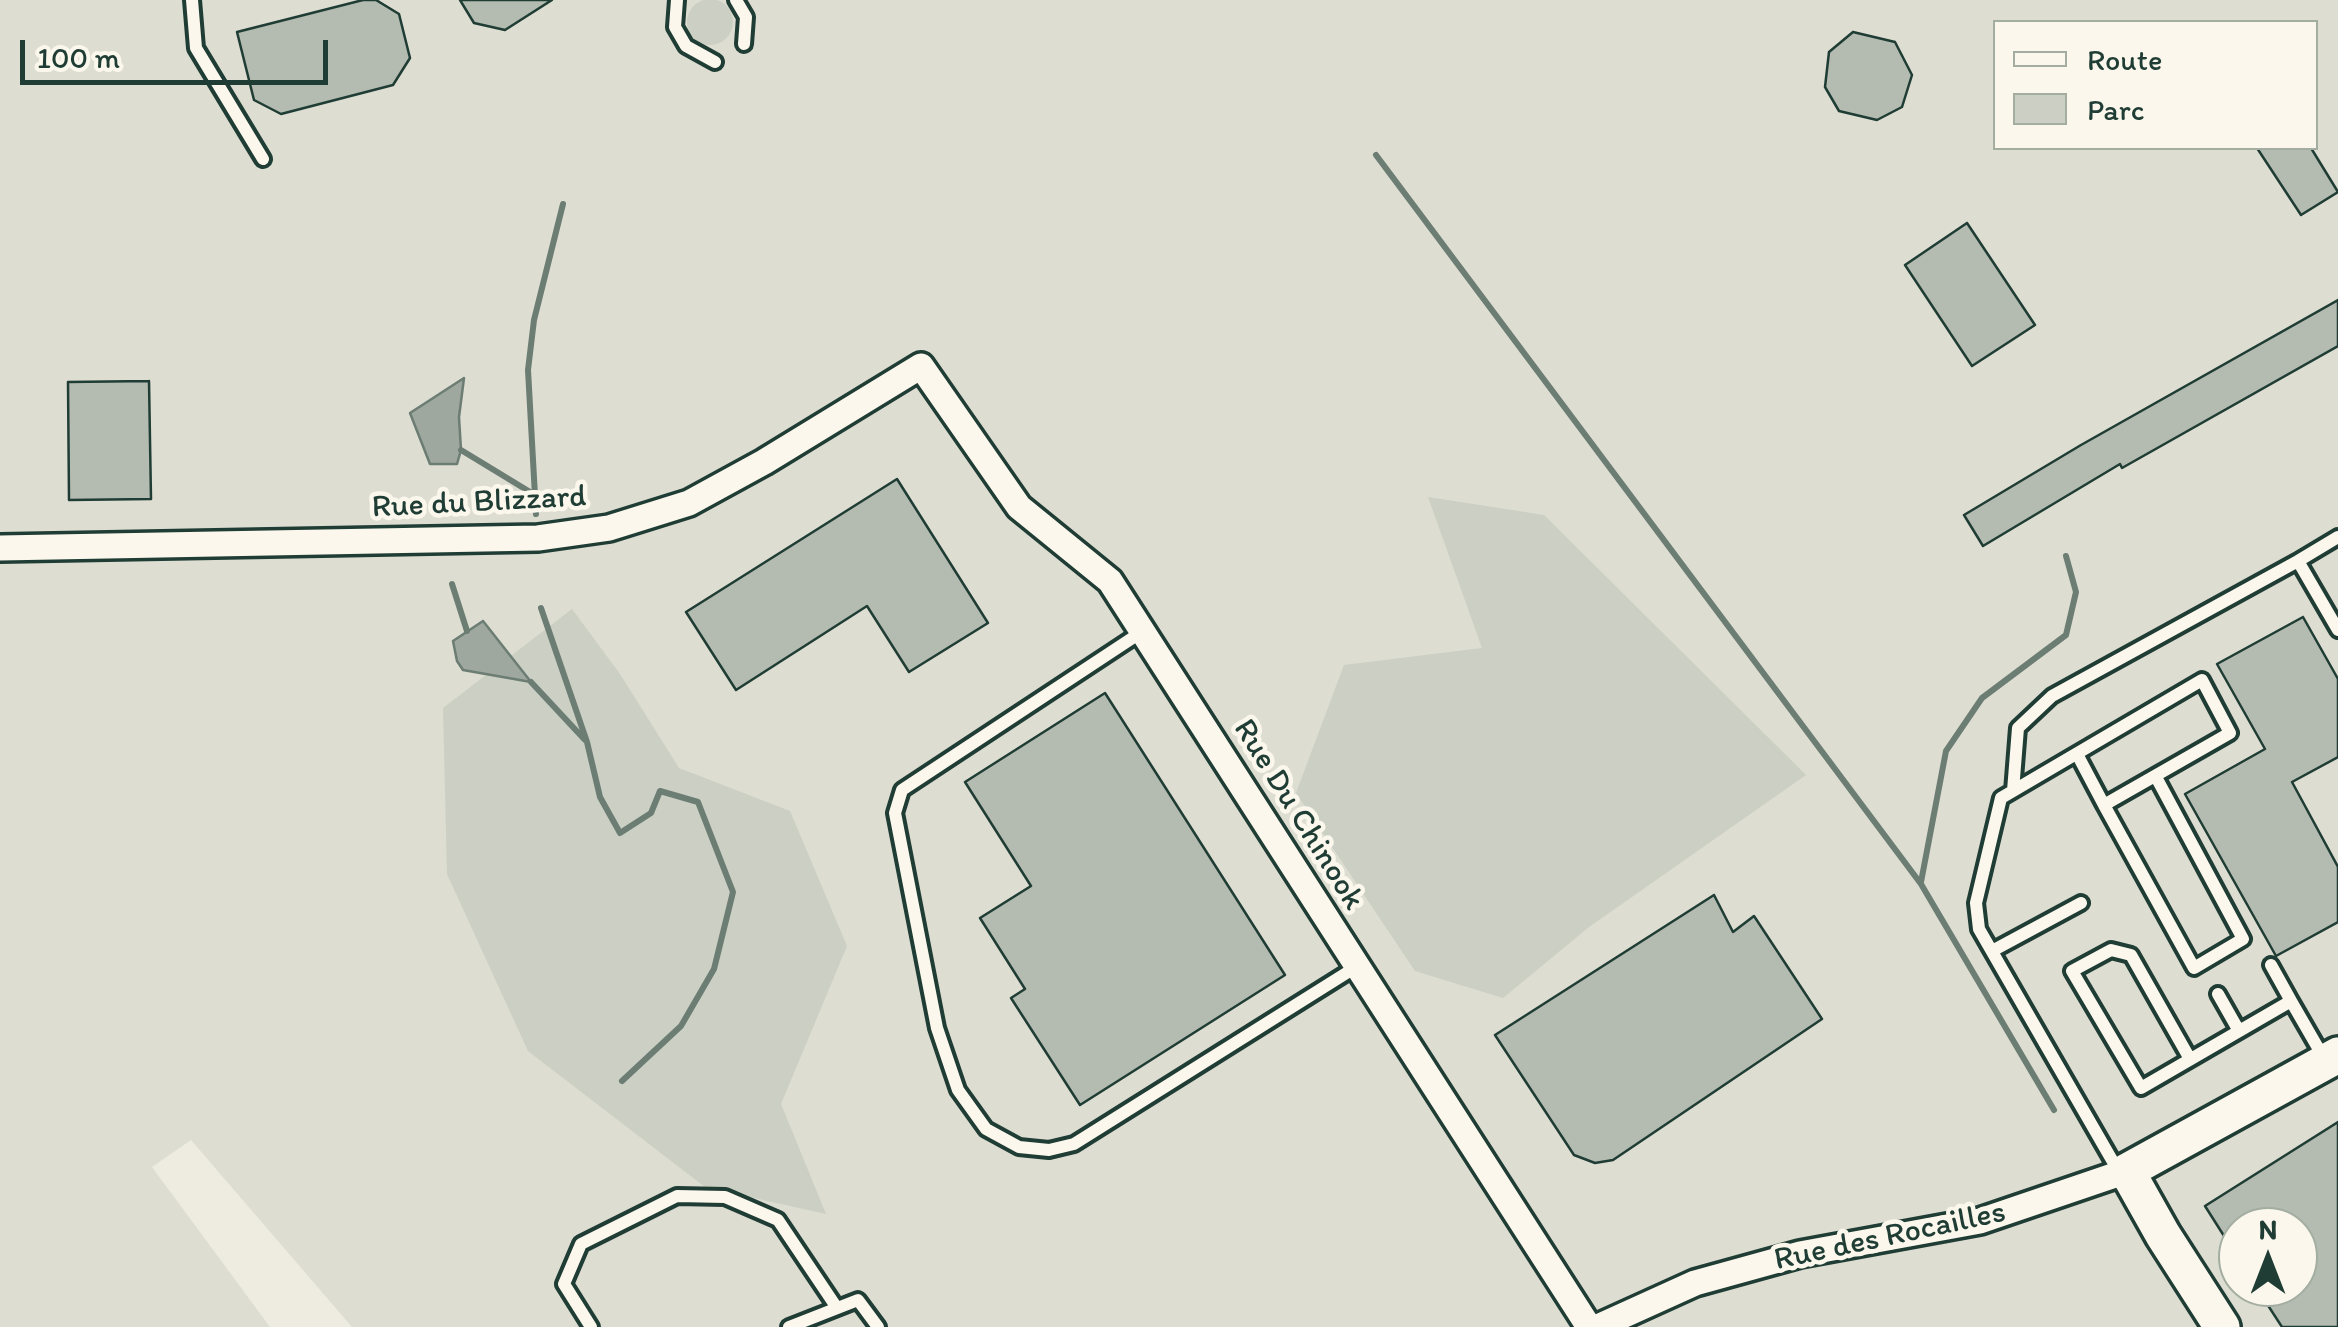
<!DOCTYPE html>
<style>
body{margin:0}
#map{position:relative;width:2338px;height:1327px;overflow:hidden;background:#eeece1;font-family:Itim,sans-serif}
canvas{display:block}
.legend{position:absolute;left:1993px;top:20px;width:325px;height:130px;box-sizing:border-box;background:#fbf7ec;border:2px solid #a3ada2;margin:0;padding:12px 18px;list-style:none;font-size:30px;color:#1f3d34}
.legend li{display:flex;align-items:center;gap:20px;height:50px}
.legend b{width:50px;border:2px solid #a3ada2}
.north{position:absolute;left:2218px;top:1207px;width:100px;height:100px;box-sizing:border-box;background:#fbf7ec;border:2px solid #a3ada2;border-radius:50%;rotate:0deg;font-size:28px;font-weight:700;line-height:40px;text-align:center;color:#1f3d34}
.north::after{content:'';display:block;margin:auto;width:35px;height:45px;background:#1f3d34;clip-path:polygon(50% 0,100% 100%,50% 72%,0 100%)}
.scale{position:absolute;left:20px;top:40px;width:308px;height:45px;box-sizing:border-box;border:5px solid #1f3d34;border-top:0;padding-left:12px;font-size:30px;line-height:35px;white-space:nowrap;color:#1f3d34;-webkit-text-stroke:8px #fbf7ec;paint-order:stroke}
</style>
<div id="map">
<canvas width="2338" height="1327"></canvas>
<ul class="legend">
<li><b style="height:12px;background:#fbf7ec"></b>Route</li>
<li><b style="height:28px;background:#cbcfc4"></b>Parc</li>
</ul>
<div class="north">N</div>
<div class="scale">100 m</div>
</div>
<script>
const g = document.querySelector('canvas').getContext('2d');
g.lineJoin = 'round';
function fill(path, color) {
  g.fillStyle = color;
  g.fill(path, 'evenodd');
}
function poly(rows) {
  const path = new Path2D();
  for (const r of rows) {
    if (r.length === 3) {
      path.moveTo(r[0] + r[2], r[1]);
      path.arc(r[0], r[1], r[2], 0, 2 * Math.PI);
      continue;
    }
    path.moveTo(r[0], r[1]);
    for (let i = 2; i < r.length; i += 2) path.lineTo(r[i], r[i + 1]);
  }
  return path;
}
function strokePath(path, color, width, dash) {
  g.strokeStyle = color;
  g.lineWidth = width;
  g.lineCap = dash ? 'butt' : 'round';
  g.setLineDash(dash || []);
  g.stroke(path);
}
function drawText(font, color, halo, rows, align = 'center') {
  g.font = font + ' Itim,sans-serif';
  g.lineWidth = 9;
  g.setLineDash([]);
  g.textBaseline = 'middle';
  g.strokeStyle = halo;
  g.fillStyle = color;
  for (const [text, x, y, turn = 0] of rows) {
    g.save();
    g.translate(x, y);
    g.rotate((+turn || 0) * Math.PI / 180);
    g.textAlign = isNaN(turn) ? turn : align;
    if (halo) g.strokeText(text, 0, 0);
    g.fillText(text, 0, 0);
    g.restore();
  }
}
fill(poly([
 [0,0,2338,0,2338,1327,352,1327,191,1140,152,1167,270,1327,0,1327],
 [1996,22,2316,22,2316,148,1996,148],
 [2238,1227,2298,1227,2298,1287,2238,1287]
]), '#ddddd2');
fill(poly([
 [710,22,23],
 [1428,497,1544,515,1806,775,1589,927,1503,998,1415,971,1296,793,1344,665,1482,648],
 [572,609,620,674,679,768,790,811,847,946,781,1104,826,1214,705,1187,528,1051,447,874,443,708]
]), '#cbcfc4');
const water = poly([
 [464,378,459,417,461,450,457,464,430,464,410,413,464,378],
 [483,621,531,682,463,670,457,661,453,641,483,621]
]);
fill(water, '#9fa89f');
strokePath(water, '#6c7d74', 2.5);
strokePath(poly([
 [1376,155,1921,884,2054,1110],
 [461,450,535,495],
 [536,514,528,370,534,320,563,204],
 [452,584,467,631],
 [541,608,587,742,600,797,620,833,651,813,660,791,698,802,733,892,714,969,681,1026,622,1081],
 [531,682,585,740],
 [1921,882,1946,751,1982,698,2066,635,2076,592,2066,556]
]), '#6c7d74', 6);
const building = poly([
 [363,0,376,0,399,14,410,58,393,85,281,114,254,100,237,32,363,0],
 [460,0,552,0,505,30,474,23,460,0],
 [1853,32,1895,42,1912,75,1902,107,1877,120,1839,111,1825,87,1829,52,1853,32],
 [2257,148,2311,148,2338,192,2301,215,2257,148],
 [1967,223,2035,325,1972,366,1905,265,1967,223],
 [2338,300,2338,346,2122,468,2120,464,1983,546,1964,515,2081,445,2338,300],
 [149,381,151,499,69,500,68,382,149,381],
 [897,479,988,623,909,672,867,606,736,690,686,612,897,479],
 [2303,617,2338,679,2338,757,2292,782,2338,867,2338,922,2276,956,2185,794,2265,749,2217,664,2303,617],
 [1105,693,1285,975,1080,1105,1011,998,1025,989,980,918,1031,886,965,782,1105,693],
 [1714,895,1733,932,1754,916,1822,1019,1613,1160,1595,1163,1574,1155,1495,1035,1714,895],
 [2338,1122,2338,1327,2282,1327,2256,1287,2298,1287,2298,1227,2238,1227,2238,1258,2205,1206,2338,1122]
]);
fill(building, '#b4bbb0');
strokePath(building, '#1f3d34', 2.5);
const lane = poly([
 [192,0,196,48,263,159],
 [677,0,675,27,686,46,715,62],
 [736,0,746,17,744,44],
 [2338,537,2298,561,2338,630],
 [1143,631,902,790,895,813,937,1028,958,1090,986,1129,1019,1147,1049,1150,1074,1144,1356,967],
 [2077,754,2104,805,2230,733,2202,680,2001,798,1976,903,1979,929,2120,1174],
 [2013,791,2018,728,2052,696,2298,561],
 [2104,805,2194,968,2243,939,2156,777],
 [1992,951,2081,903],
 [2271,965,2291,1001],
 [2218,994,2239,1031],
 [2190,1059,2131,955,2111,950,2072,971,2141,1088,2291,1001,2325,1060],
 [591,1327,564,1284,581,1244,677,1196,725,1197,778,1220,837,1308],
 [789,1327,858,1300,878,1327]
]);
const street = poly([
 [0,548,538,538,609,528,689,503,764,462,921,366,1019,507,1110,581,1589,1327],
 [1598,1327,1695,1283,1800,1254,1980,1221,2127,1171]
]);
const secondary = poly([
 [2222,1327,2163,1235,2127,1171,2338,1055]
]);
strokePath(lane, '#1f3d34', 20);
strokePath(street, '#1f3d34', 32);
strokePath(secondary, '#1f3d34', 42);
strokePath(lane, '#fbf7ec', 12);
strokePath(street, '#fbf7ec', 25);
strokePath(secondary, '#fbf7ec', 35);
drawText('32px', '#1f3d34', '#fbf7ec', [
 ["Rue du Blizzard",479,503,-3],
 ["Rue Du Chinook",1298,815,58],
 ["Rue des Rocailles",1890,1237,-12]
]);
</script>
